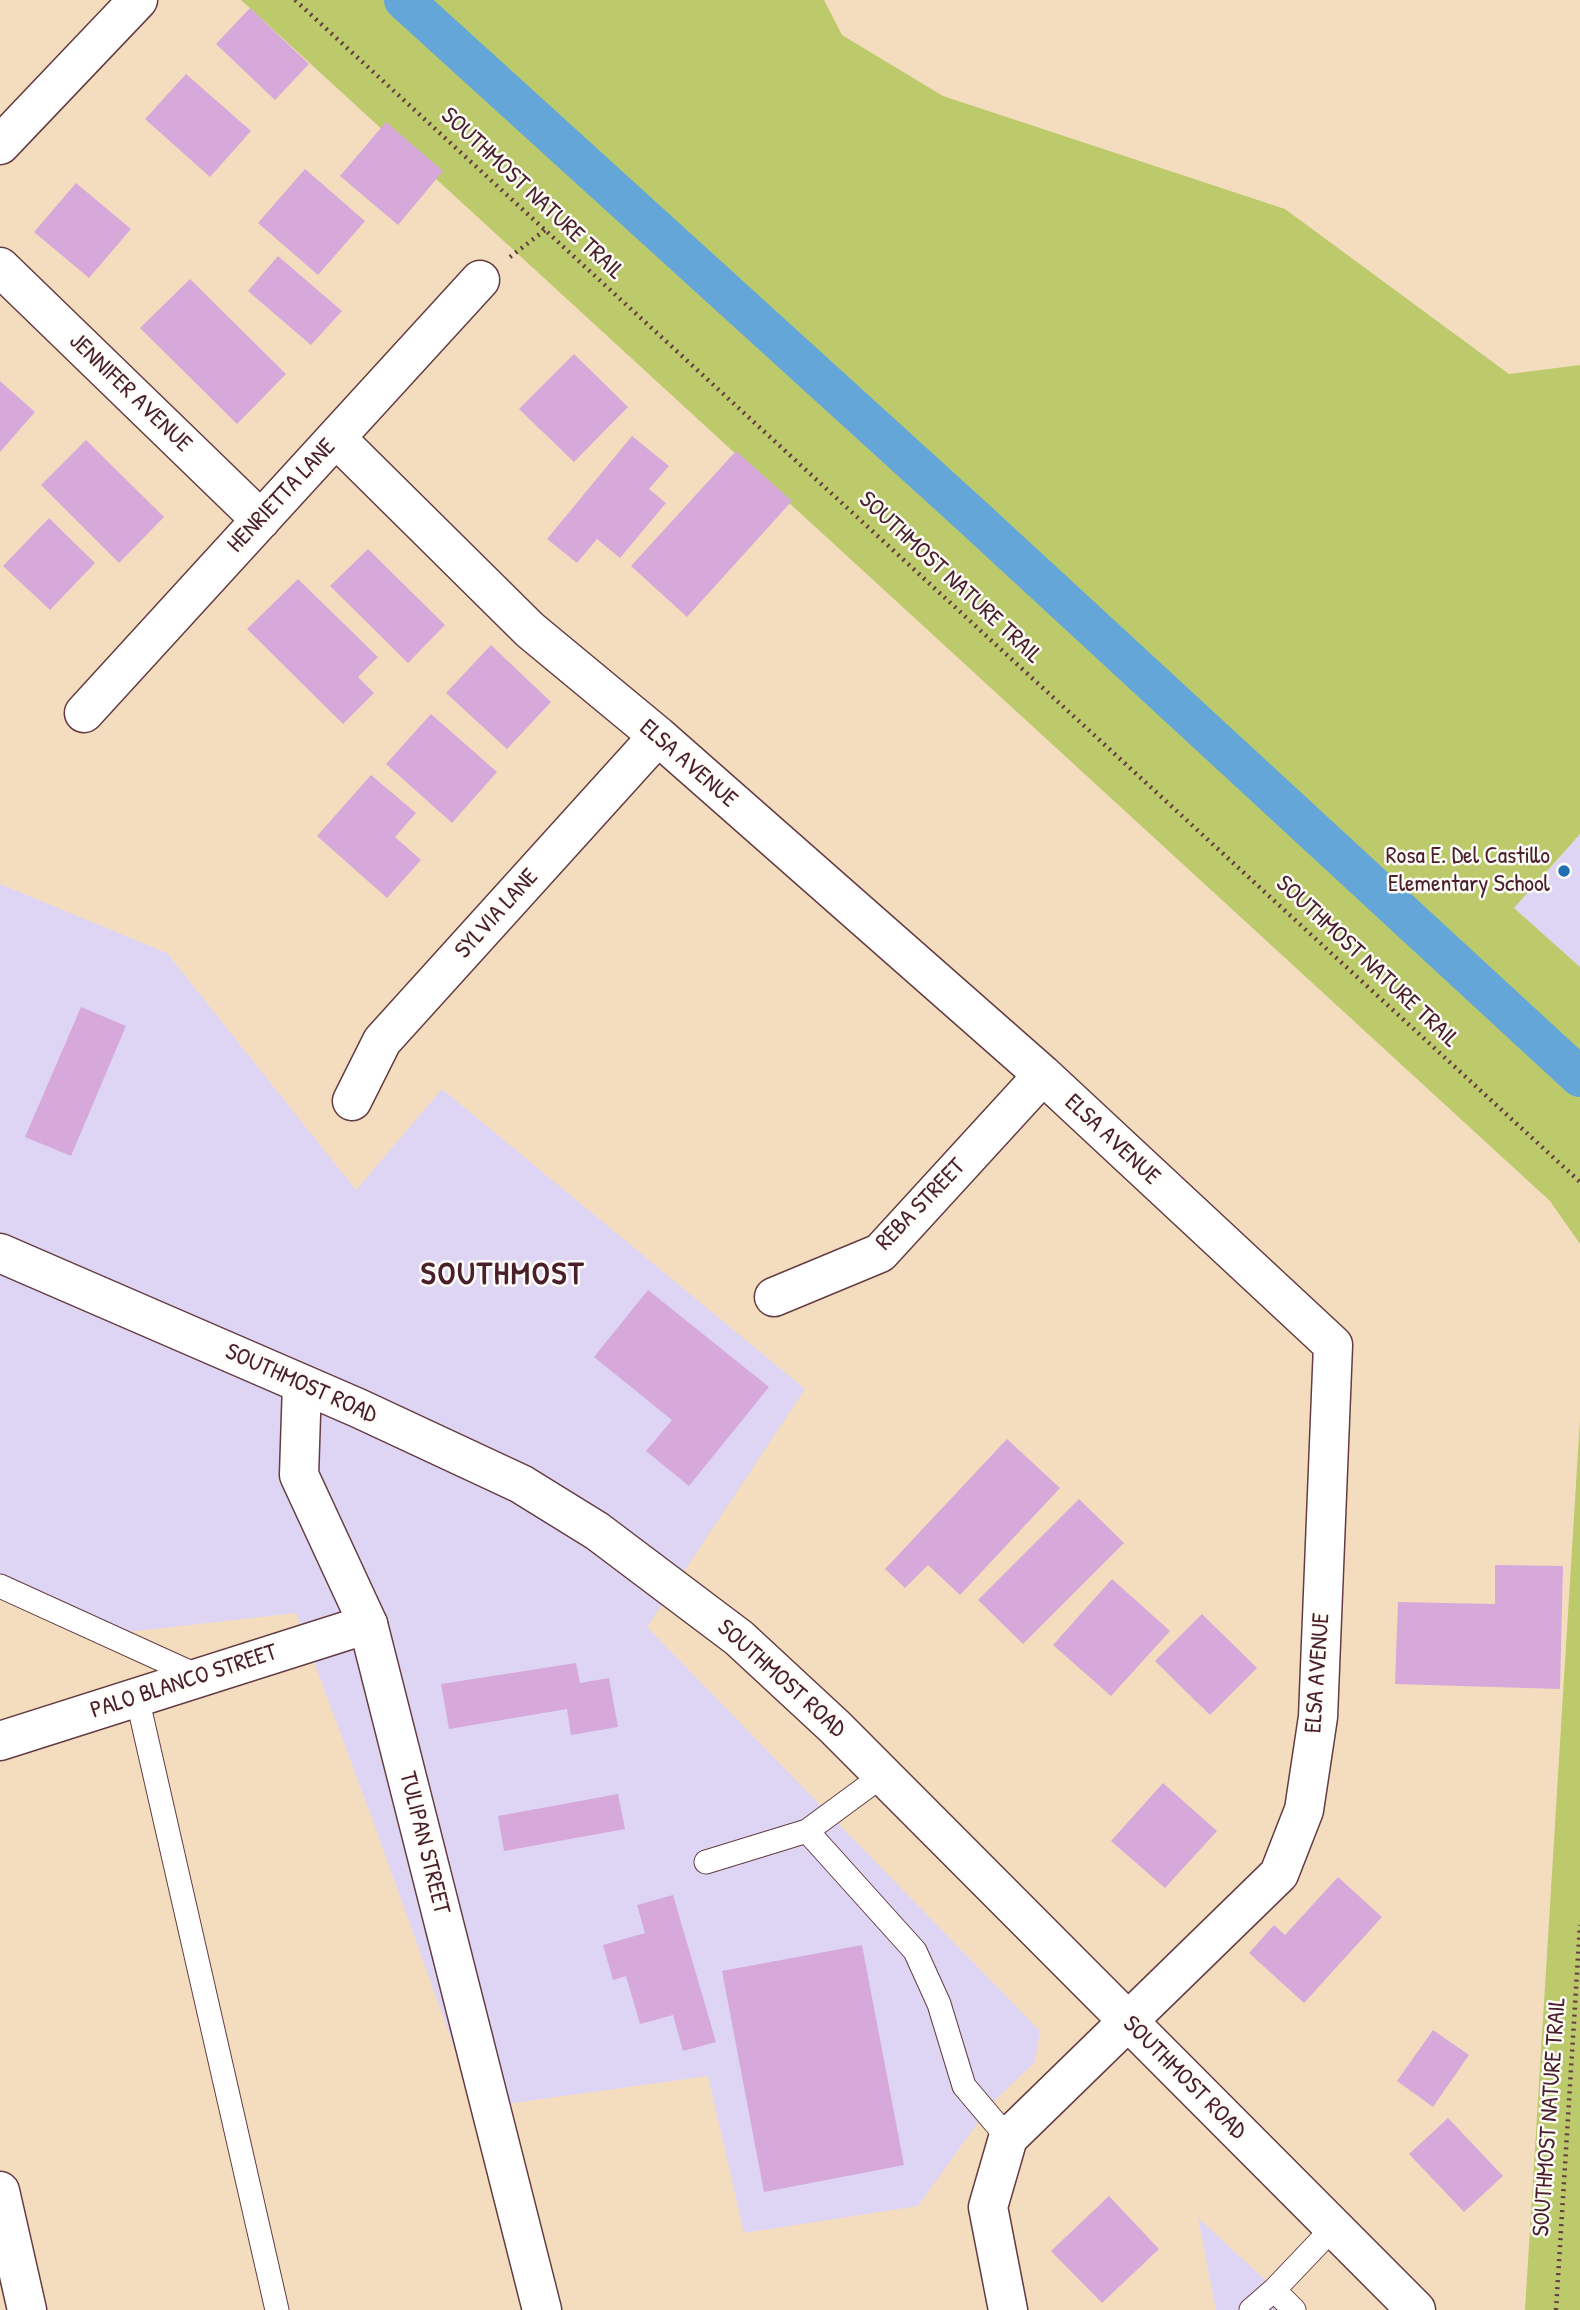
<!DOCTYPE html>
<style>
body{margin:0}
canvas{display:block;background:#f4ddbf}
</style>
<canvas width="1580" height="2310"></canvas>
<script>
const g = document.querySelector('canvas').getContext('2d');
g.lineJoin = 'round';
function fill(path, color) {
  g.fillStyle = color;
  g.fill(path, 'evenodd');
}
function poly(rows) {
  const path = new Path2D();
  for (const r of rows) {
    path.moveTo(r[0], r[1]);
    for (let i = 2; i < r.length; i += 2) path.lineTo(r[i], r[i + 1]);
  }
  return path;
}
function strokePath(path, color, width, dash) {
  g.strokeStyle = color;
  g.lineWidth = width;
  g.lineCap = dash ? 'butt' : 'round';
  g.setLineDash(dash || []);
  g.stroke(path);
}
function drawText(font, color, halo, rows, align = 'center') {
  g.font = font + ' "Patrick Hand",sans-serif';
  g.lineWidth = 5;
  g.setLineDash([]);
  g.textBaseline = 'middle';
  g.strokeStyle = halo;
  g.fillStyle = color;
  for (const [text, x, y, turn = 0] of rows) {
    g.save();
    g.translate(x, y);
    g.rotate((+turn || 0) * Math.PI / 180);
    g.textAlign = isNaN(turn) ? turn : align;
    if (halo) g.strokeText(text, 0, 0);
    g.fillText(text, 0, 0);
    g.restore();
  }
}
fill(poly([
 [1580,834,1580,967,1514,908],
 [0,884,167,953,356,1190,442,1089,805,1389,647,1627,1040,2031,1035,2062,992,2103,918,2206,744,2233,708,2076,476,2108,374,1824,296,1613,82,1637,0,1598],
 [1198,2218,1298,2310,1216,2310]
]), '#ded5f5');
fill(poly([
 [241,0,824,0,842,35,943,96,1285,209,1509,374,1580,365,1580,834,1514,908,1580,967,1580,1244,1550,1201],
 [1580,1419,1580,2310,1525,2310]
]), '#bdca6c');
strokePath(poly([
 [404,0,974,518,1580,1077]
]), '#63a6d7', 40);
fill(poly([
 [250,8,309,64,275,100,216,44],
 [186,74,251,131,210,177,145,119],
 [386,122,443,171,398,225,340,176],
 [305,169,365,221,318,275,258,223],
 [76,183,131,229,89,278,34,232],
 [278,256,342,311,311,345,248,291],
 [190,279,286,374,237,424,140,328],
 [574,354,628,407,574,462,519,409],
 [0,381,35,412,0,452],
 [632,436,669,466,649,489,666,503,620,558,597,539,577,563,547,539],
 [86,440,164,517,119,563,41,485],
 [736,451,792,501,687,617,631,566],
 [49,518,95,563,50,610,3,566],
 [368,549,445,625,408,663,330,586],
 [298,579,378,657,358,677,374,693,343,724,247,629],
 [491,645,551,702,507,749,446,693],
 [431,714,497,772,452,823,386,764],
 [371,775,416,813,395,837,421,860,387,898,317,836],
 [81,1007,126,1026,71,1156,25,1137],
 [648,1290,769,1387,689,1486,646,1451,672,1420,594,1357],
 [1007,1439,1060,1488,960,1595,928,1565,905,1588,885,1569],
 [1079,1499,1124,1543,1023,1644,978,1600],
 [1495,1565,1563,1566,1560,1689,1395,1684,1398,1602,1495,1604],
 [1112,1579,1170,1631,1111,1696,1053,1645],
 [1202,1614,1257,1668,1210,1715,1155,1661],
 [576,1663,580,1683,609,1678,618,1727,571,1735,567,1709,449,1729,441,1684],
 [1163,1783,1217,1831,1165,1888,1111,1841],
 [618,1794,625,1829,504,1851,498,1816],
 [1338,1877,1382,1917,1304,2003,1249,1953,1274,1925,1285,1935],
 [673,1895,716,2042,683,2051,673,2015,640,2024,626,1976,613,1980,603,1945,645,1933,637,1905],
 [862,1945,904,2165,764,2192,722,1971],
 [1433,2030,1469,2055,1433,2107,1397,2081],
 [1448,2118,1503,2176,1464,2212,1409,2154],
 [1109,2196,1159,2249,1102,2303,1051,2251]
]), '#d6a9da');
const lane = poly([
 [0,1586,200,1677],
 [137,1697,277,2310],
 [807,1831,915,1951,939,2004,964,2086,1008,2138],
 [706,1862,807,1831,883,1775],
 [1274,2290,1294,2310],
 [1251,2310,1274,2290,1333,2228]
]);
const street = poly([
 [0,145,138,0],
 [0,267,261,520],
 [336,438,530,630,658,736,1043,1075,1333,1345,1318,1717,1304,1810,1279,1874,1008,2138,988,2207,1008,2310],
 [84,713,480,280],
 [352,1101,382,1041,658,736],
 [774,1297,880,1253,1043,1075],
 [0,1741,368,1624],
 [0,2191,27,2310]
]);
const secondary = poly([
 [0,1253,358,1408,521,1484,597,1531,739,1638,835,1727,1416,2310],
 [302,1384,299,1475,368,1624,542,2310]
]);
strokePath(lane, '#643c41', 25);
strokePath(street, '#643c41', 41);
strokePath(secondary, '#643c41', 41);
strokePath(poly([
 [295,0,1580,1182],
 [510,257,545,230],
 [1556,2310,1580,1925]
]), '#643c41', 4.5, [2, 5]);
strokePath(lane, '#fff', 23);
strokePath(street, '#fff', 38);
strokePath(secondary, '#fff', 38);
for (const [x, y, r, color] of [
 [1564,871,7,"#1f6fb2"]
]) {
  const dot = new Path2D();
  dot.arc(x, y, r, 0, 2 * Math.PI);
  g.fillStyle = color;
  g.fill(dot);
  strokePath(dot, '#fdfcf7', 2.5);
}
drawText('24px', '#4a1f2b', '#fdfcf7', [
 ["SOUTHMOST NATURE TRAIL",532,194,43],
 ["JENNIFER AVENUE",130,393,44],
 ["HENRIETTA LANE",282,496,-47],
 ["SOUTHMOST NATURE TRAIL",950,578,43],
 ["ELSA AVENUE",688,764,41],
 ["SYLVIA LANE",497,914,-48],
 ["SOUTHMOST NATURE TRAIL",1367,962,43],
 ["ELSA AVENUE",1112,1140,43],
 ["REBA STREET",921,1205,-46],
 ["SOUTHMOST ROAD",301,1384,24],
 ["ELSA AVENUE",1318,1673,-86],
 ["SOUTHMOST ROAD",781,1679,42],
 ["PALO BLANCO STREET",184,1682,-18],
 ["TULIPAN STREET",424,1843,76],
 ["SOUTHMOST ROAD",1184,2078,45],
 ["SOUTHMOST NATURE TRAIL",1550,2117,-86]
]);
drawText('24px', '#4a1f2b', '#fdfcf7', [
 ["Rosa E. Del Castillo",1550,857],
 ["Elementary School",1550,885]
], 'right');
g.letterSpacing = '2px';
drawText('bold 32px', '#4a1f2b', '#fdfcf7', [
 ["SOUTHMOST",503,1275]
]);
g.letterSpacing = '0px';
</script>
